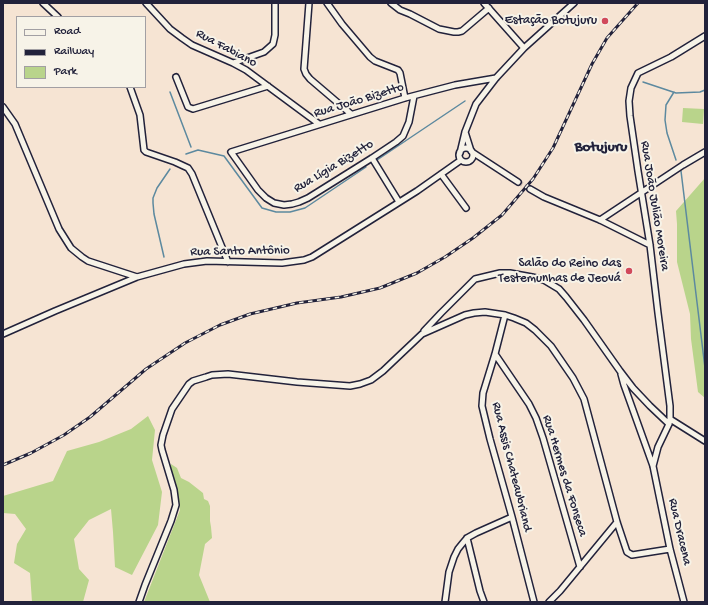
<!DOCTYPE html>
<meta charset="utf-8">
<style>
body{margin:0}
#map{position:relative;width:708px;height:605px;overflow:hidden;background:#f6e4d3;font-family:"Gochi Hand",sans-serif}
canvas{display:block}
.frame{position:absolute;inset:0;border:4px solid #22223b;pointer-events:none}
.legend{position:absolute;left:16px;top:16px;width:130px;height:72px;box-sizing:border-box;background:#f7f3e8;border:1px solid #a29fa3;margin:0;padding:5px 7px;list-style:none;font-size:12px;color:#22223b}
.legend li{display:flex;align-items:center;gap:8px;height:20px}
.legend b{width:20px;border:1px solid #a29fa3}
</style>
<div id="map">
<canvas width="708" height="605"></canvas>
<div class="frame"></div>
<ul class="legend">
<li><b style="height:5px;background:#f7f3e8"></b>Road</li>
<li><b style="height:5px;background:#22223b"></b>Railway</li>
<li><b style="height:11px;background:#b9d48b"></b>Park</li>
</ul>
</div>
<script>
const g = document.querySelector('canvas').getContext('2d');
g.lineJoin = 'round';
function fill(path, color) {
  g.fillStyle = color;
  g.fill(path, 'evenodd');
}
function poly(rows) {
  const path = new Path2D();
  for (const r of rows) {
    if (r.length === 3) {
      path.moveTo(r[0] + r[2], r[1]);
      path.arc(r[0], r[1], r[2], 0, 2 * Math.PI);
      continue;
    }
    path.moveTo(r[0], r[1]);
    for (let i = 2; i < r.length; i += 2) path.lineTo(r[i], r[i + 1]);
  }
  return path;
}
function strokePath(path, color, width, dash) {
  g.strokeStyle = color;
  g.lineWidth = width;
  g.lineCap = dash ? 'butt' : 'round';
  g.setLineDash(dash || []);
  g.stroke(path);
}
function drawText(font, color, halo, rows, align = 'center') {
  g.font = font + ' "Gochi Hand",sans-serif';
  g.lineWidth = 4;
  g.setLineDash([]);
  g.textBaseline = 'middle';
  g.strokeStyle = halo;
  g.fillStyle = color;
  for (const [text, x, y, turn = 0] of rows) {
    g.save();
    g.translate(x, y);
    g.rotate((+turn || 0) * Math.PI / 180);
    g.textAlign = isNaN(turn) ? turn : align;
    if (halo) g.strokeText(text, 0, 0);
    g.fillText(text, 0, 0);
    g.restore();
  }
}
fill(poly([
 [683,108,704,109,703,124,682,122],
 [705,178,705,398,698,392,691,339,690,314,677,262,677,224,676,211],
 [148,416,155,430,152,460,162,492,158,525,132,575,115,567,113,532,111,509,89,520,74,539,79,569,89,580,83,602,32,602,30,573,14,563,17,544,26,529,15,514,3,513,3,496,53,481,67,451,99,442,131,429],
 [171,464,177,468,181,478,189,482,203,493,204,499,208,501,210,506,210,521,211,527,212,538,205,544,199,575,210,602,144,602,180,510,176,486,170,470]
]), '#b9d48b');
strokePath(poly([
 [643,82,676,93,700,92,705,90],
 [170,92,191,147],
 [674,92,666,105,665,120,667,133,676,160],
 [186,154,198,150,224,156,262,208,276,212,290,212,305,208,366,167],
 [377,160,465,101],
 [681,171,705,368],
 [164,257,154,214,153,203,153,198,157,188,170,169]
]), '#5c899f', 1.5);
strokePath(poly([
 [518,182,530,189]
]), '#ccbdb5', 5, [5, 2.5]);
const street = poly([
 [43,3,58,17],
 [146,3,170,29,182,38,192,45,233,63,246,70,319,124],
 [309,3,304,69,306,74,310,79,351,114],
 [327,3,342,24,370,57,375,61,398,70,400,73,405,98],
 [391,3,400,10,410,14,439,29,454,32,458,32,462,31,489,8],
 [484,3,524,48],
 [233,63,264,52,273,44,275,35,275,3],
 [176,77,188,107,193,109,268,86],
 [130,87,140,115,144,150,146,152,175,162,188,168,192,174,228,262],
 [414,96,409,122,403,136,396,142,372,158,308,198,299,202,292,204,284,205,274,203,266,198,258,190,231,152,405,98,455,85,496,78],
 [3,107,15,124,59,229,71,248,82,257,88,261,137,277],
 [465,132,471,151],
 [466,155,7],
 [472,152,518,182],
 [460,153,465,132,476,104,496,78,524,48,574,3],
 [372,158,399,202],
 [441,174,466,208],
 [530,189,544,197,600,220,650,245],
 [600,220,683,165,705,152],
 [505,315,495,354,483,393,482,406,490,439,512,517,534,602],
 [424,331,441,313,475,279,500,273,510,273,532,277,544,280,559,289,566,297,584,320,620,371,633,388,650,406,669,424],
 [3,334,55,311,137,277,184,264,207,261,282,263,304,260,312,257,417,191,461,160],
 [495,354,529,404,536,418,543,438,580,567],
 [621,374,624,385,653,466,670,549,684,602],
 [670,419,705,441],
 [653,466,658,447,669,424,670,419,670,406,658,313,650,245,638,171,630,116,629,101,631,88,638,73,671,57,705,36],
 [467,538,480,591,484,602],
 [139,602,145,585,171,521,176,505,174,490,162,450,161,445,163,435,172,409,189,384,193,381,206,377,212,375,228,374,297,382,350,386,360,384,371,380,383,371,422,334,465,315,474,313,485,312,505,315,514,318,526,323,535,330,551,346,573,378,584,399,617,522,627,552,632,555,670,549],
 [445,602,449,572,454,557,458,549,462,544,467,538,476,533,512,517],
 [549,602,560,591,617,522]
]);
strokePath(street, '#22223b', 8);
strokePath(street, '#f7f3e8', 5);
const rail = poly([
 [3,465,31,453,64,435,90,417,146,369,185,343,220,325,250,314,297,303,341,297,380,288,417,273,445,257,473,238,502,215,533,179,553,148,592,64,607,38,638,3]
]);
strokePath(rail, '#22223b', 3);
strokePath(rail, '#f7f3e8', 1.5, [4.5]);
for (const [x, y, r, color] of [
 [605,21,4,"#d1495b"],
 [629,271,4,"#d1495b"]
]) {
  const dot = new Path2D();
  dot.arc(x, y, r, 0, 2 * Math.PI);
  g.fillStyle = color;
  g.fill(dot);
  strokePath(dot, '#f7f3e8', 1.5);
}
drawText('13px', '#22223b', '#f7f3e8', [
 ["Estação Botujuru",597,21],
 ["Salão do Reino das",621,264],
 ["Testemunhas de Jeová",621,279]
], 'right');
drawText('13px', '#22223b', '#f7f3e8', [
 ["Rua Fabiano",226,49,28],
 ["Rua João Bizetto",359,101,-17],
 ["Rua Lígia Bizetto",334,167,-31],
 ["Rua João Julião Moreira",654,206,81],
 ["Rua Santo Antônio",240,252,-1],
 ["Rua Assis Chateaubriand",511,467,76],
 ["Rua Hermes da Fonseca",564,476,73],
 ["Rua Dracena",679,532,77]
]);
drawText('bold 15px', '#22223b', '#f7f3e8', [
 ["Botujuru",601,148]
]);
</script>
